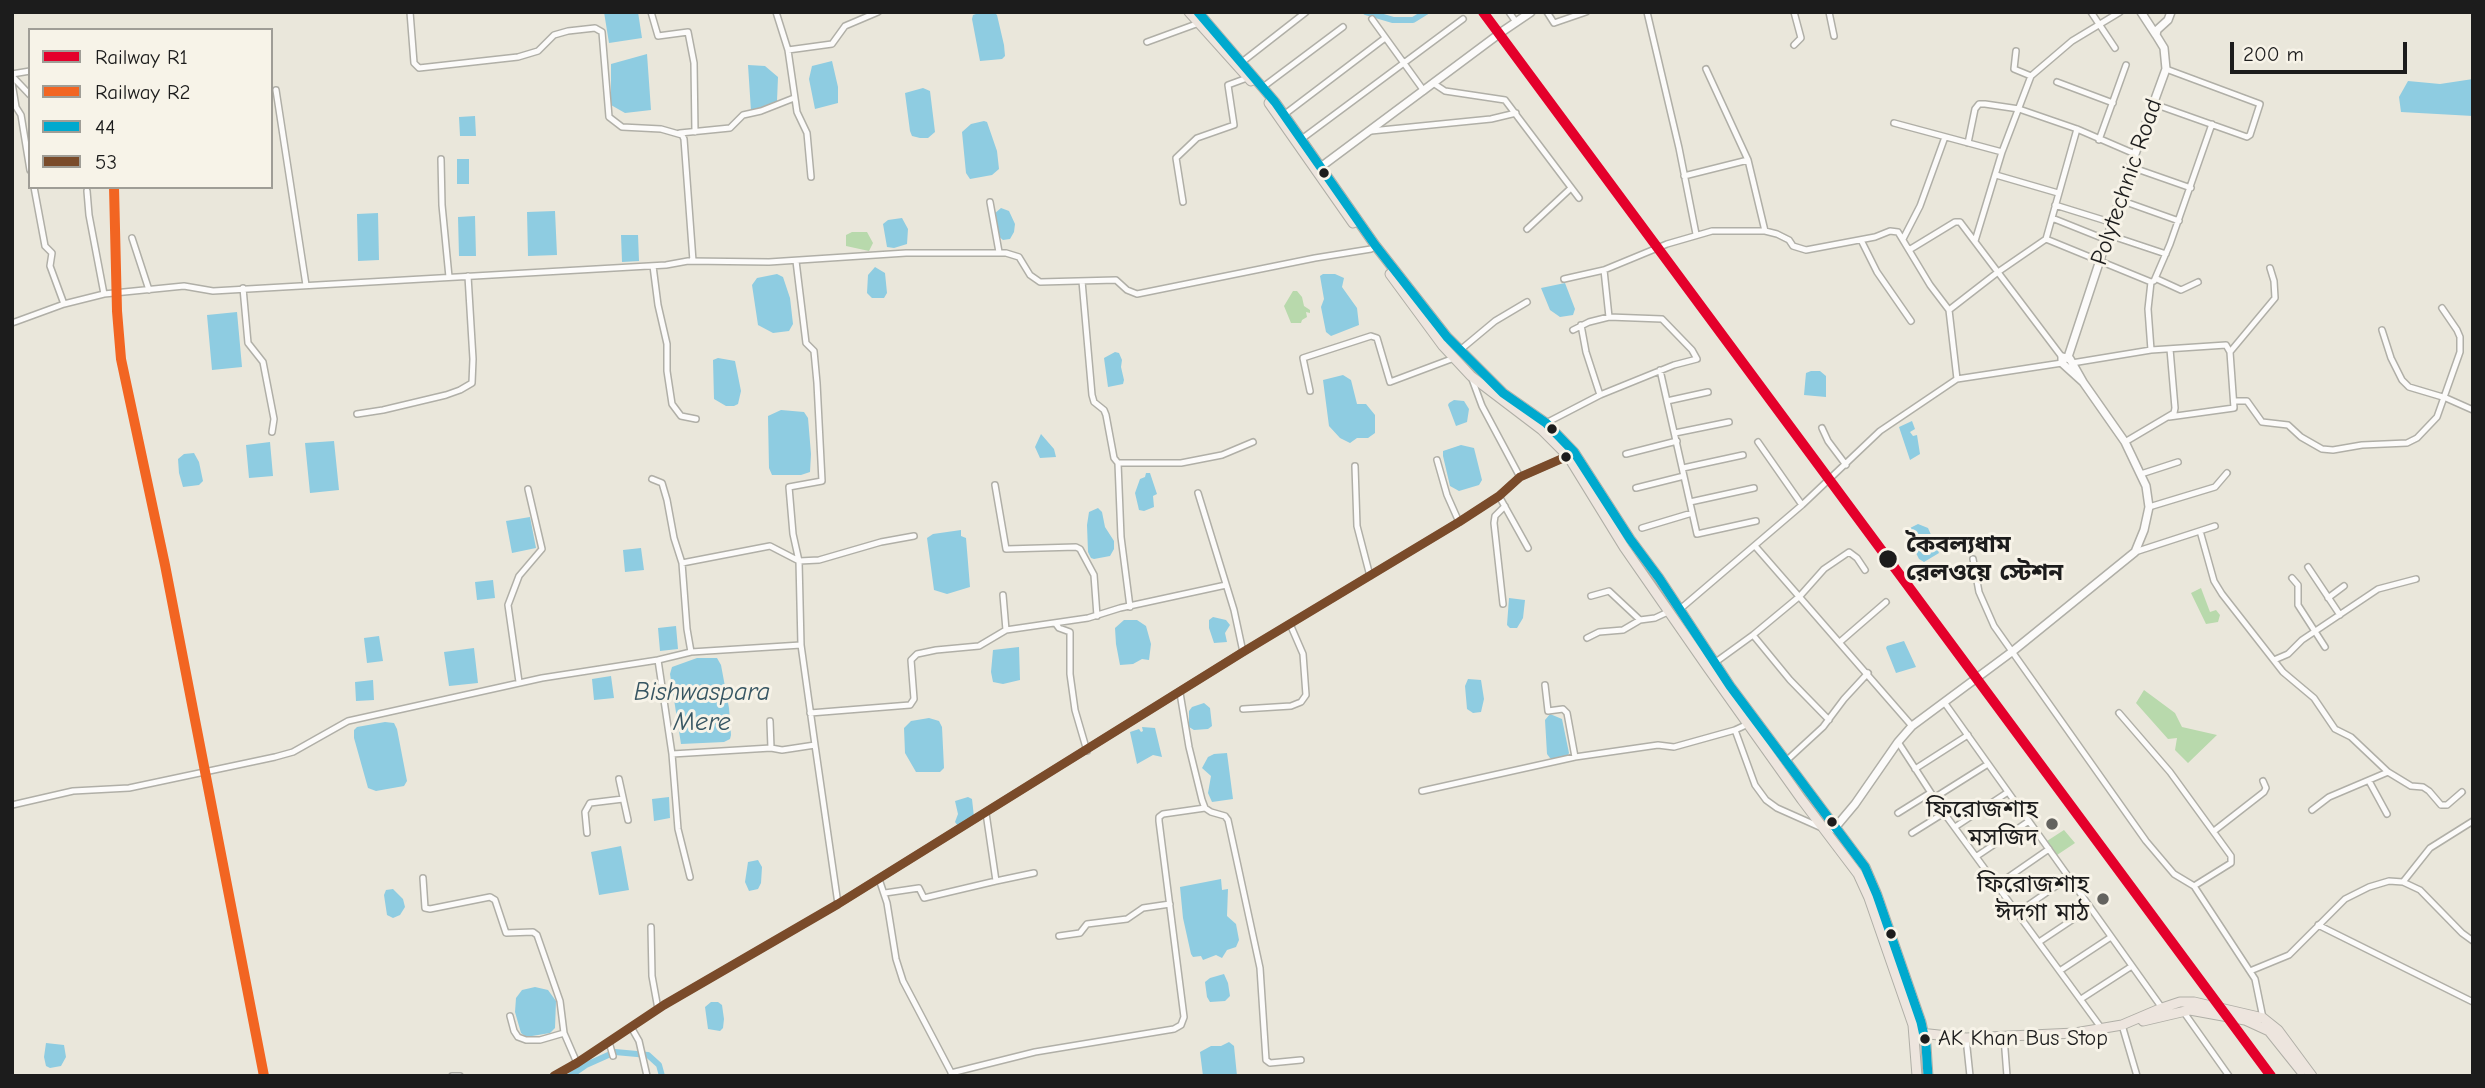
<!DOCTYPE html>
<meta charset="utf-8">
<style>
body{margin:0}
#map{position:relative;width:2485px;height:1088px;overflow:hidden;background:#eae7db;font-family:"Comic Neue",sans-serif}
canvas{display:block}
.frame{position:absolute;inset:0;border:14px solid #1c1c1c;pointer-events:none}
.legend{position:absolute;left:28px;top:28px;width:245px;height:161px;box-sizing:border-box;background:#f7f3e8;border:2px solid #9f9d96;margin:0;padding:9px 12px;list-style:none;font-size:21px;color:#1c1c1c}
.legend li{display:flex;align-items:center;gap:14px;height:35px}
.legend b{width:35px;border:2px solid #9f9d96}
.scale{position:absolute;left:2230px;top:42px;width:177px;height:32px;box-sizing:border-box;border:4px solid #1c1c1c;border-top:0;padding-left:9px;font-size:21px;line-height:24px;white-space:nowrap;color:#1c1c1c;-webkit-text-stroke:5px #f7f3e8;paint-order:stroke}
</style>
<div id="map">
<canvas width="2485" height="1088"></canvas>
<div class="frame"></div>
<ul class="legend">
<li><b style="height:9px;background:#e4002b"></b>Railway R1</li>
<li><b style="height:9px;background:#f26522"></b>Railway R2</li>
<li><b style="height:9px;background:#00a9ce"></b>44</li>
<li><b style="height:9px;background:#7a4b2a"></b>53</li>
</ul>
<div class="scale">200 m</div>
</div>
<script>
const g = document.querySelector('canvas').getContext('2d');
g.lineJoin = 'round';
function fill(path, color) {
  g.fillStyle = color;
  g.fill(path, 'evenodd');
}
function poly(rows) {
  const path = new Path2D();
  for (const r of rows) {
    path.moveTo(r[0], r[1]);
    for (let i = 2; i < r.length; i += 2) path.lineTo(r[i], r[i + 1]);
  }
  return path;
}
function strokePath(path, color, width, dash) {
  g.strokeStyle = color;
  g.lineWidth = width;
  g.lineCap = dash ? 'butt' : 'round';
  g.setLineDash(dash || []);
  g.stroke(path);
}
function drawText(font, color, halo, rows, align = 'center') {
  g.font = font + ' "Comic Neue","Noto Sans Bengali",sans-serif';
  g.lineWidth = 6;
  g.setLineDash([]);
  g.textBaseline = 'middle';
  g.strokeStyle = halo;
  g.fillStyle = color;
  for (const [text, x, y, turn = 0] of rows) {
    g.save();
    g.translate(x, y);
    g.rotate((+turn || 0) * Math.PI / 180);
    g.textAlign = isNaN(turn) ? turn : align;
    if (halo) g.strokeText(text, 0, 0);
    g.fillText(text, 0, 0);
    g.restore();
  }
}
fill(poly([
 [852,232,867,232,873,243,869,251,846,246,846,235],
 [1293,291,1297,291,1302,297,1304,306,1310,310,1310,313,1306,312,1307,317,1302,320,1301,323,1291,323,1284,306],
 [2201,588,2210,612,2216,610,2220,615,2218,622,2206,624,2191,593],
 [2144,690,2175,713,2182,727,2217,735,2188,763,2175,750,2177,738,2168,739,2136,703],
 [2064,830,2075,843,2057,855,2047,841]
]), '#b8d9ac');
fill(poly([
 [604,12,638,12,642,38,609,43],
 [982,12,994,12,997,15,1004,45,1005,56,1002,59,980,61,972,19,973,15],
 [647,54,651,110,625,113,611,105,611,64],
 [832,61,838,87,838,103,815,109,809,79,812,66],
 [748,65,765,66,778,77,777,101,757,111,751,111],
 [2473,79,2473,116,2401,112,2399,97,2408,81,2440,84],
 [923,88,930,91,935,132,928,138,920,138,912,136,910,131,905,93],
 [475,116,476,136,460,136,459,117],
 [984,121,987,122,997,151,999,169,992,175,970,179,966,173,962,132,971,124],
 [457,159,469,159,469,184,457,184],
 [1001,208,1009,211,1015,224,1014,232,1010,239,1003,240,997,235,994,214],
 [555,211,557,255,528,256,527,212],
 [378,213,379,260,358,261,357,214],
 [475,216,476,256,459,256,458,217],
 [902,218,908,229,907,244,894,248,887,247,883,224,888,220],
 [621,235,638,235,639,261,622,262],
 [875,267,885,273,887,293,884,298,872,298,867,293,868,275],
 [777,274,783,277,790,298,793,324,789,331,773,333,758,325,752,285,757,278],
 [1323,274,1335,274,1344,278,1342,287,1357,308,1359,325,1331,336,1326,332,1321,307,1324,299,1320,276],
 [1565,283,1575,309,1573,315,1560,317,1550,310,1541,288],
 [237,312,242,367,212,370,207,315],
 [1115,352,1119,353,1122,360,1121,367,1124,380,1123,384,1108,387,1104,358],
 [718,358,735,361,741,391,738,404,734,406,726,406,714,399,713,360],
 [1811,371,1820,371,1826,376,1826,397,1804,395,1806,373],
 [1343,375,1351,380,1357,404,1366,404,1375,415,1375,433,1368,438,1357,438,1350,443,1340,438,1329,426,1323,380],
 [1454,400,1464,401,1469,409,1467,422,1456,426,1448,405,1449,403],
 [781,410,804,412,808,418,811,454,810,472,801,475,772,475,769,468,768,416],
 [1912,421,1915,429,1910,432,1913,436,1917,435,1920,454,1910,460,1899,427],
 [1041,434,1054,449,1056,457,1040,458,1035,447],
 [334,441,339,490,310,493,305,443],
 [270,442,273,476,249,478,246,445],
 [1461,445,1474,448,1482,480,1479,485,1459,491,1450,486,1443,456,1443,451],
 [194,453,199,462,203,481,199,485,183,487,179,473,178,459,184,454],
 [1146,473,1150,473,1157,494,1153,496,1154,507,1144,511,1139,510,1135,493,1140,479,1145,477],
 [1098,508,1102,512,1105,527,1114,541,1114,549,1110,556,1094,559,1091,558,1088,552,1087,525,1089,512],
 [530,517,536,548,512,553,506,521],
 [1918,524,1928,528,1939,553,1924,562,1919,559,1906,533,1908,529],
 [961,530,961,536,966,538,970,587,947,594,934,590,927,538,933,534],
 [641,548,644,570,625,572,623,550],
 [493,580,495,598,477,600,475,582],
 [1509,598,1525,600,1523,618,1517,628,1510,628,1507,625],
 [1213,617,1226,620,1230,625,1225,633,1227,642,1214,643,1209,628,1209,620],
 [1124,620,1137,620,1146,626,1151,644,1149,660,1142,659,1133,664,1120,665,1116,644,1115,628],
 [676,626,678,649,660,651,658,628],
 [379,636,383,661,367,663,364,638],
 [1904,641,1916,667,1896,673,1886,648,1887,646],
 [1019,647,1020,680,1003,684,993,682,991,672,993,650],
 [474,648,478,683,449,686,444,652],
 [697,658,717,658,721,665,729,708,731,735,730,739,724,742,681,744,670,674,672,667],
 [611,676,614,698,594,700,592,679],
 [1468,679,1481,680,1484,699,1481,712,1473,713,1467,709,1465,686],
 [373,680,374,700,356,701,355,682],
 [1204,703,1210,708,1212,726,1208,729,1194,730,1189,727,1189,711,1192,707],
 [1550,714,1562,719,1569,753,1567,757,1556,760,1550,758,1547,754,1545,720],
 [929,718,939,721,942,727,944,768,940,772,916,772,905,753,904,728,911,721],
 [385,722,394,723,397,729,407,781,404,786,376,791,368,788,354,738,354,730,357,727],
 [1142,727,1155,728,1162,757,1153,755,1137,764,1130,732,1139,729,1141,732,1143,731],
 [1227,753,1233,799,1212,802,1208,793,1211,776,1202,768,1208,757,1214,754],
 [669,797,670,818,654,821,652,799],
 [968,797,972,799,974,817,958,826,955,822,958,814,955,801],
 [621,846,629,890,599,895,591,852],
 [758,860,762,867,761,883,758,889,749,891,745,882,748,862],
 [1221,879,1222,890,1228,889,1227,916,1236,924,1239,940,1236,947,1227,950,1222,958,1216,955,1203,960,1201,956,1193,957,1191,954,1183,918,1180,887],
 [393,889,403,899,405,907,400,915,393,918,387,915,384,895,386,890],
 [1224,974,1228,983,1230,996,1225,1001,1210,1002,1207,997,1205,982,1210,978],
 [535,987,548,990,556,1001,555,1028,550,1033,526,1037,521,1033,515,1012,516,998,522,990],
 [711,1002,718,1002,722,1005,724,1019,723,1028,720,1031,708,1029,705,1007],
 [1229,1042,1234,1046,1237,1076,1203,1076,1200,1052,1211,1046,1221,1046],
 [46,1043,64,1045,66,1057,61,1066,50,1068,46,1066,44,1057]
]), '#8ecce1');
strokePath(poly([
 [1366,12,1393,20,1413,20,1426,12],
 [570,1076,586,1065,615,1052,648,1055,659,1065,662,1076]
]), '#8ecce1', 6);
const minor = poly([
 [410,12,414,63,419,68,518,57,538,51,554,35,568,31,595,28,602,32,609,117,622,127,661,129,682,135,684,139,693,261],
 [651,12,658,36,688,32,694,63,695,132],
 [776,12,788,50,832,44,845,26,878,12],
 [1509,12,1516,22],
 [1547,12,1554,23,1586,12],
 [1647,12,1679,148,1696,234],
 [1794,12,1801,38,1794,45],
 [1829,12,1834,36],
 [2091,12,2115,48],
 [1372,19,1424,91],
 [1147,42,1199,23],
 [788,50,797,112,807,133,811,177],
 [2016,51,2014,69,2031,76],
 [1242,62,1306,12],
 [1706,69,1748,160,1765,231],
 [12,74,30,71],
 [12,76,30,95],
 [2057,82,2113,103],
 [12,83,16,107,21,115,30,170],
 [1433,83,1445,91,1505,100,1579,198],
 [1263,87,1343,27],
 [276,90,306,285],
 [2154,104,2247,137,2250,135,2260,104,2166,69],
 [1285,114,1385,38],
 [1894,123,2002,152],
 [1371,131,1491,119,1516,113],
 [680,133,730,128,743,115,761,111,794,98],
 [1303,138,1463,19],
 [2099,140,2126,65],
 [1968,143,1975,109,1979,104,1985,104,2019,109,2077,129,2135,154],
 [441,159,442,205,449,277],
 [2131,167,2191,188],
 [1996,175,2058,193],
 [1684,176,1748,160],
 [34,187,45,246,52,253,50,266,64,304],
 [87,191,89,215,104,294],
 [2120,200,2179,221],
 [990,202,999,252],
 [1183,202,1176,158,1197,138,1234,125,1228,85,1247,78],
 [2055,205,2113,223],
 [2052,218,2107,240],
 [1527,229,1571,188],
 [2109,235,2166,254],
 [132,238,149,290],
 [1903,239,1920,206,1945,137],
 [2046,239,2077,129],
 [1861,240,1877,272,1911,321],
 [1975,241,2002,152,2031,76,2072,41,2120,12],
 [1909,250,1955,222,1960,222,2062,357],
 [796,261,806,343,814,351,817,383,822,481,789,487,793,534,799,561,801,645],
 [653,266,658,305,667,344,667,371,672,404,681,416,696,419],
 [1604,270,1609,317],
 [1564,279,1604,270,1667,244,1712,231,1765,231,1777,234,1789,240,1793,246,1806,250,1875,237,1890,231,1898,232,1930,285,1949,310,1957,379],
 [2157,279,2181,290,2198,282],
 [1082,281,1092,395,1094,402,1104,410,1106,415,1114,458,1118,463,1121,537,1130,607],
 [2151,282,2148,309,2151,350],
 [243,288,248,343,263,362,274,419,272,432],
 [1949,310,1998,272,2046,239,2151,282,2154,281,2170,244,2212,124],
 [12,323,64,304,104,294,184,286,213,291,666,265,688,261,769,262,906,253,1006,253,1019,257,1030,275,1040,282,1116,280,1127,290,1137,294,1315,258,1371,249],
 [1581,325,1586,352,1600,395],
 [2382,330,2391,358,2402,380,2409,387,2446,398,2473,410],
 [1459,351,1495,321,1527,302],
 [2230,352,2275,298,2274,281,2270,268],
 [2072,363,2151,350,2226,345,2230,352,2234,408,2169,417],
 [1660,370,1697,534,1756,521],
 [1472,379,1482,406,1520,477],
 [1310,391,1303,358,1371,336,1377,338,1390,382,1454,358],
 [1667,401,1708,392],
 [2234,401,2247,401,2262,422,2288,425,2301,437,2322,449,2333,450,2362,445,2407,443,2417,438,2437,417,2460,352,2460,337,2457,330,2442,308],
 [357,414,383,410,446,395,460,390,472,383,473,359,468,276],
 [1546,423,1600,395,1674,365,1697,359,1692,350,1662,319,1609,317,1589,322,1573,330],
 [1822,428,1828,441,1846,465],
 [1675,433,1729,422],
 [1758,442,1802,505],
 [2125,442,2174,413,2175,408,2170,349],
 [1626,454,1677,441],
 [1437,460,1447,495,1459,522],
 [1118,463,1181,463,1222,455,1253,442],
 [1355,466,1357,526,1370,576],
 [1683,468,1743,455],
 [2141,474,2178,462],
 [652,479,662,483,667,500,674,538,682,563,687,629,691,652,801,645,815,745],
 [995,485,1006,549,1076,547,1080,549,1094,575,1097,616],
 [1636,488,1684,476],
 [1198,493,1234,610,1243,652],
 [1499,496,1528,548],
 [1690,502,1754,488],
 [2149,507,2215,487,2227,473],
 [1642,528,1692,513],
 [2200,531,2214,581,2222,594,2283,672,2314,698,2335,729,2351,737,2388,772,2411,786,2423,787,2429,791,2441,805,2447,805,2462,792],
 [1755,546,1912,726],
 [2135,552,2215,526],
 [1973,559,1979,592,1994,626,2146,841,2174,874,2194,886,2255,979,2263,1018],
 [682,563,770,546,799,561,819,560,881,542,914,536],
 [2308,567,2340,615],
 [2292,578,2298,585,2298,605,2325,647],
 [1003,595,1006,630],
 [1591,596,1609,591,1640,620],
 [2328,598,2344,586],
 [1503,604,1494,523,1495,516,1505,506],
 [1679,610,1802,505,1880,431,1957,379,2062,363],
 [1056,624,1059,628,1070,632,1070,674,1075,710,1087,751],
 [1753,635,1790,680,1829,720],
 [1587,638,1599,632,1623,630,1640,620,1655,618,1670,611],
 [1841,641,1886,602],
 [2274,660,2288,654,2302,640,2378,589,2416,579],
 [1713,664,1753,635,1800,596,1824,569,1849,552,1857,558,1865,570],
 [519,682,508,605,519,576,542,549,528,489],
 [1545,685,1548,711,1563,709,1567,713,1575,757],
 [1180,693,1189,747,1202,800,1205,808,1211,812,1225,816,1228,820,1260,968,1266,1060,1270,1063,1301,1060],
 [1944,702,2162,1008],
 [1243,709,1291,706,1301,702,1306,695,1303,654,1290,624],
 [810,713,910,705,914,699,911,660,917,654,936,650,979,646,1006,630,1088,618,1120,608,1226,585],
 [2119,713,2170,772,2231,856,2231,863,2194,886],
 [770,721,771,748,782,750,815,745,838,904],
 [1735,730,1755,785,1766,800,1777,808,1822,828],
 [1898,742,1944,813,2102,1029],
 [672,754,771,748],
 [1785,762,1823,727,1844,699,1868,673],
 [1915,769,1968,735],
 [619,779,628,820],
 [2369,781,2387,814],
 [1422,791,1575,757,1658,745,1674,747,1735,730,1748,724],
 [1934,798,1988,764],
 [12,805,73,791,129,788,275,757,293,752,348,721,542,678,658,660],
 [2312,810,2329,797,2388,772],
 [986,813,996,881,1034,873],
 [1898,813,1930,793],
 [1955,827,2008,792],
 [2214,831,2264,792,2266,788,2263,781],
 [587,833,585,812,590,803,623,799],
 [1912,833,1944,813],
 [1977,856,2029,821],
 [690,877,678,829,672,754,658,660,691,652],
 [423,878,425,908,430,909,490,897,495,900,506,933,533,932,537,935,560,1001,564,1033,577,1063],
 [879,879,887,903,896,959,903,981,953,1076],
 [2403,882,2430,848,2473,821],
 [1997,885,2049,849],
 [885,893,919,888,924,898,996,881],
 [2017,913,2069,877],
 [2318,925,2473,1002],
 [651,927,652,976,658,1009],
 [1059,936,1080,933,1087,924,1127,919,1143,908,1170,904],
 [2039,942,2090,908],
 [2061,970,2111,937],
 [2250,971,2289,955,2345,899,2369,887,2389,881,2403,882,2420,890,2462,933,2473,941],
 [2081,999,2132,966],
 [2183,1011,2229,1076],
 [510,1016,514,1031,518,1037,526,1040,540,1040,564,1033],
 [2122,1025,2137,1076],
 [631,1027,639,1041,647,1076],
 [2004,1037,2007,1076],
 [1966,1038,1970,1076],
 [609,1042,613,1056],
 [951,1073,1035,1052,1174,1029,1181,1025,1184,1017,1159,821,1159,817,1163,814,1205,808],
 [452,1076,460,1076],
 [554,1076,577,1063,664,1005,838,904,1243,652,1459,522,1499,496,1520,477,1568,456]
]);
const tertiary = poly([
 [2141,12,2156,35],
 [1322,166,1503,31,1531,12],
 [2062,357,2070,359,2083,382,2062,363,2062,357],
 [2068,357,2135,154,2166,69,2164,48,2156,35,2157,30,2168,20,2171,12],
 [1834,829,1855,804,1898,742,1912,726,2013,651,2135,552,2144,530,2149,507,2146,486,2125,442,2083,382]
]);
const trunk = poly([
 [1189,12,1251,81],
 [1198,12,1275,102,1375,245,1447,337,1503,393,1546,423,1574,452,1630,539,1659,578,1730,686,1865,867,1877,895,1921,1022,1926,1045,1928,1076],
 [1269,103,1353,223],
 [1390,274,1443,346,1471,376,1542,430,1568,456,1624,547,1708,668,1802,800,1858,874,1869,898,1913,1025,1917,1076],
 [2143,1021,2190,1010,2245,1020,2269,1031,2301,1071],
 [1920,1033,1966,1038,2075,1033,2122,1025,2162,1008,2180,1002,2194,1002,2263,1018,2278,1030,2312,1076]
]);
strokePath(minor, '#b0afa7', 8);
strokePath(tertiary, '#b0afa7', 10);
strokePath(trunk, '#b0afa7', 11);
strokePath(minor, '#fcfbfa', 5);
strokePath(tertiary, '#fcfbfa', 7);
strokePath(trunk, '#ede5de', 9);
strokePath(poly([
 [1198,12,1275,102,1375,245,1447,337,1503,393,1546,423,1574,452,1630,539,1659,578,1730,686,1865,867,1877,895,1921,1022,1926,1045,1928,1076]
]), '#00a9ce', 9);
strokePath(poly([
 [554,1076,577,1063,664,1005,838,904,1243,652,1459,522,1499,496,1520,477,1568,456]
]), '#7a4b2a', 9);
strokePath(poly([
 [1483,12,2271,1076]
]), '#e4002b', 10);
strokePath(poly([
 [114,187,117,311,121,359,165,565,264,1076]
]), '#f26522', 10);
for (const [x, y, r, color] of [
 [1324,173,6,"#1c1c1c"],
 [1552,429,6,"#1c1c1c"],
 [1566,457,6,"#1c1c1c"],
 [1888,559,10,"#1c1c1c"],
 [1832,822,6,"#1c1c1c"],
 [2052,824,7,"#64635f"],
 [2103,899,7,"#64635f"],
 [1891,934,6,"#1c1c1c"],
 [1925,1039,6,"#1c1c1c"]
]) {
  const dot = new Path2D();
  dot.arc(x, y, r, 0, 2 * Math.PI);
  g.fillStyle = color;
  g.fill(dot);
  strokePath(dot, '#f7f3e8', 2.5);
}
drawText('22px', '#1c1c1c', '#f7f3e8', [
 ["AK Khan Bus Stop",1938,1039]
], 'left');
drawText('24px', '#1c1c1c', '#f7f3e8', [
 ["Polytechnic Road",2127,182,-71]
]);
drawText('bold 24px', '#1c1c1c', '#f7f3e8', [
 ["কৈবল্যধাম",1906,545],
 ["রেলওয়ে স্টেশন",1906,573]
], 'left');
drawText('24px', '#1c1c1c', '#f7f3e8', [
 ["ফিরোজশাহ",2038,810],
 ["মসজিদ",2038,838],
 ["ফিরোজশাহ",2089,885],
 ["ঈদগা মাঠ",2089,913]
], 'right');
drawText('italic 26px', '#365562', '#f7f3e8', [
 ["Bishwaspara",702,693],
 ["Mere",702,723]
]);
</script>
